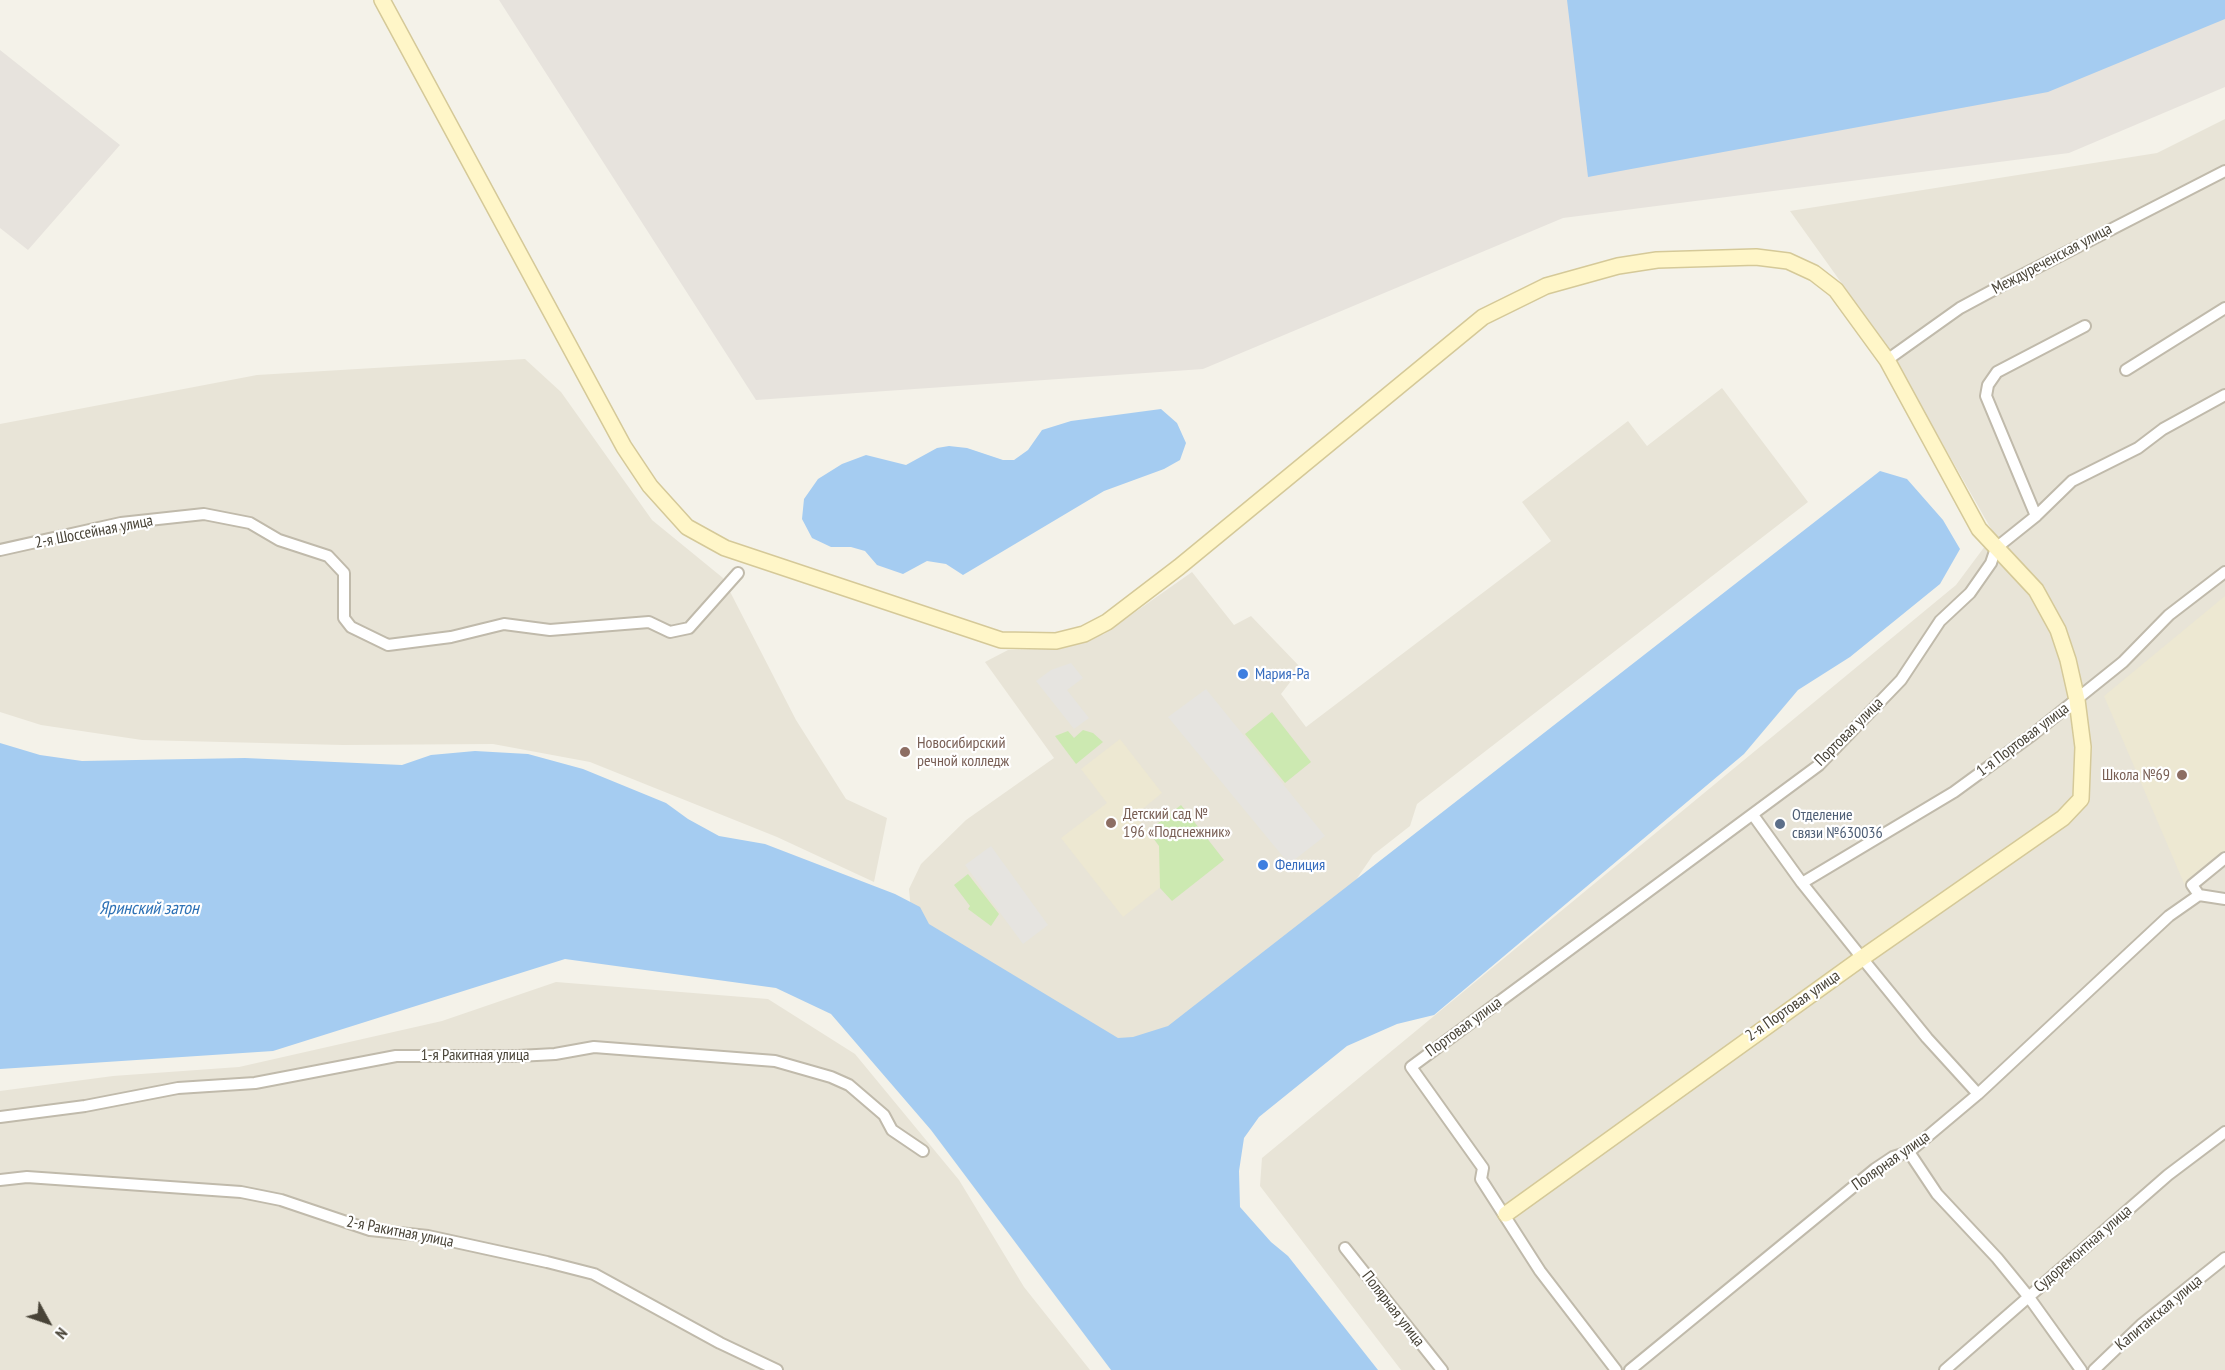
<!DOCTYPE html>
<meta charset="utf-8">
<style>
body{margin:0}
#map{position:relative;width:2225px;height:1370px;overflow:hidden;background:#f4f2e9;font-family:"PT Sans Narrow",sans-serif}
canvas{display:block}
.north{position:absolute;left:18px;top:1292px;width:60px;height:60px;-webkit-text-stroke:4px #fff;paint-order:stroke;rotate:130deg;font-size:16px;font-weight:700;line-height:24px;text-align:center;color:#484337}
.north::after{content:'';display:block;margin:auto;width:21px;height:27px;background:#484337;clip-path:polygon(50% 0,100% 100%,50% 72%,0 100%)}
</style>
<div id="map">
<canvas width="2225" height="1370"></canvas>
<div class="north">N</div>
</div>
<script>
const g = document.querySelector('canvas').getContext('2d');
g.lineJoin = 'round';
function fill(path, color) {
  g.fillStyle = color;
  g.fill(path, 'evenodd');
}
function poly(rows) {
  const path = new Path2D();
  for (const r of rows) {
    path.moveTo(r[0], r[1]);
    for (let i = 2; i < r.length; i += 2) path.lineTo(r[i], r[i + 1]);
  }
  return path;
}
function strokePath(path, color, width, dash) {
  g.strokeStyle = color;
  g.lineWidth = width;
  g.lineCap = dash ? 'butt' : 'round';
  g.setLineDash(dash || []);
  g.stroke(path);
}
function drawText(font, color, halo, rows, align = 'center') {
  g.font = font + ' "PT Sans Narrow",sans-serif';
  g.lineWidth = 4.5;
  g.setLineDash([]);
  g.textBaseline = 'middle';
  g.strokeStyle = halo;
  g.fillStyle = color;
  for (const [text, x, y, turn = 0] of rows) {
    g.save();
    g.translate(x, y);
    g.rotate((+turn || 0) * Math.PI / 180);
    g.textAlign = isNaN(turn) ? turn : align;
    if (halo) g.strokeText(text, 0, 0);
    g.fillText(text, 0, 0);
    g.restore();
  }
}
fill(poly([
 [2225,119,2225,1370,1401,1370,1260,1186,1262,1158,1956,585,1994,534,1888,348,1790,211,2157,153],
 [525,359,561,392,652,520,723,578,796,720,846,799,887,818,874,882,777,837,590,762,493,744,343,745,142,740,41,725,0,712,0,424,257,375],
 [1722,388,1808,502,1417,804,1410,826,1373,855,1349,890,1169,1027,1129,1044,1089,1031,928,929,911,911,909,889,921,864,966,820,1054,758,985,662,1008,650,1053,649,1104,634,1192,572,1234,625,1251,616,1301,668,1281,694,1306,727,1551,541,1522,502,1628,421,1647,446],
 [556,982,768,999,855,1054,959,1180,1024,1287,1090,1370,0,1370,0,1091,113,1076,239,1067,442,1021]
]), '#e8e4d7');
fill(poly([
 [499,0,2225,0,2225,87,2069,153,1563,218,1203,369,756,400],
 [0,50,120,145,28,250,0,228]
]), '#e7e3dd');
fill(poly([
 [2225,596,2225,855,2186,888,2104,696],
 [1120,739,1162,793,1135,815,1159,846,1162,886,1123,917,1061,838,1107,803,1081,769]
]), '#ede8d2');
fill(poly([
 [1272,712,1311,762,1285,783,1245,734],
 [1083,730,1093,733,1103,742,1076,764,1055,736,1068,731,1074,738],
 [1181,805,1224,860,1172,901,1160,888,1159,846,1148,831],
 [968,874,999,914,991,926,968,909,970,906,954,885]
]), '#cce9b1');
fill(poly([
 [1071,663,1083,678,1067,690,1089,718,1074,729,1036,681,1051,670],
 [1206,689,1325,836,1289,864,1168,717],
 [991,846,1048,925,1023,944,965,865]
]), '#e6e4e0');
fill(poly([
 [1567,0,2225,0,2225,19,2048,92,1588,177],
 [1161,409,1177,423,1186,443,1180,460,1164,469,1104,491,963,575,946,564,927,561,903,574,877,565,865,551,851,547,831,547,812,538,802,519,804,499,818,479,842,464,866,455,906,465,937,448,949,446,967,448,1003,460,1014,460,1028,450,1042,430,1071,421],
 [1880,471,1907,479,1943,520,1960,549,1940,584,1850,657,1798,690,1744,754,1434,1015,1397,1024,1347,1046,1259,1117,1244,1138,1239,1171,1240,1207,1271,1242,1288,1256,1378,1370,1111,1370,931,1130,831,1014,776,988,565,959,273,1051,0,1069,0,743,40,755,82,761,245,758,402,765,431,755,475,751,528,754,583,769,666,803,688,819,719,836,765,844,895,894,920,907,929,924,1118,1038,1133,1037,1168,1026]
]), '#a5ccf1');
const street = poly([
 [1887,360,1960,308,1999,287,2225,171],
 [2126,370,2225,308],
 [2036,516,1986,396,1988,385,1997,372,2085,326],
 [0,550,121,523,204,514,250,523,279,540,328,556,344,573,344,618,351,627,388,645,451,637,504,624,550,630,649,622,670,632,689,628,738,573],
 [1753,815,1802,883,1862,958,1927,1038,1978,1094],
 [2225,858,2192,885,2199,895,2225,899],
 [1802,883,1954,792,2032,735,2123,662,2169,615,2225,572],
 [0,1117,85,1106,178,1088,255,1083,396,1056,518,1056,555,1054,594,1047,775,1061,831,1077,849,1085,884,1115,892,1130,923,1151],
 [1909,1152,1937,1194,1997,1258,2028,1296,2081,1370],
 [0,1180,27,1177,241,1192,281,1200,370,1230,428,1236,547,1262,594,1274,720,1343,777,1370],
 [1345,1248,1442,1370],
 [1616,1370,1540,1271,1481,1179,1483,1168,1411,1067,1819,765,1901,680,1940,621,1970,593,1991,563,1996,548,2036,516,2072,481,2138,448,2163,429,2225,395],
 [1630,1370,1875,1169,1893,1157,1909,1152,1978,1094,2169,916,2199,895],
 [1945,1370,2168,1175,2225,1132],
 [2094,1370,2141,1325,2225,1258]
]);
const secondary = poly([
 [382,0,624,447,650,486,687,527,725,548,1001,640,1056,641,1084,634,1107,622,1179,567,1483,317,1546,286,1618,266,1657,260,1756,257,1788,261,1814,273,1836,290,1887,360,1979,529,2036,590,2058,630,2068,660,2077,700,2083,747,2081,799,2063,818,1862,958,1506,1214]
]);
strokePath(street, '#c0baab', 14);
strokePath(secondary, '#d5c998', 18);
strokePath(street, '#fff', 10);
strokePath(secondary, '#fff6c8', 15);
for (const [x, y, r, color] of [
 [1243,674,6,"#3f7fe0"],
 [905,752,6,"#8d6e63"],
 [2182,775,6,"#8d6e63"],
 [1111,823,6,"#8d6e63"],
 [1780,824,6,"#5c6f8a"],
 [1263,865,6,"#3f7fe0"]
]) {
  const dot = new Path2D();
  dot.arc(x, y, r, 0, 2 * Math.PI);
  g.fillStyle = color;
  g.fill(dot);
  strokePath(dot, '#fff', 2);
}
drawText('16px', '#484337', '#fff', [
 ["Междуреченская улица",2052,259,-28],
 ["2-я Шоссейная улица",94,532,-11],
 ["Портовая улица",1849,732,-45],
 ["1-я Портовая улица",2023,740,-37],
 ["2-я Портовая улица",1793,1006,-35],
 ["Портовая улица",1464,1027,-36],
 ["1-я Ракитная улица",475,1055],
 ["Полярная улица",1891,1161,-35],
 ["2-я Ракитная улица",400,1232,11],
 ["Судоремонтная улица",2083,1249,-41],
 ["Полярная улица",1393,1309,52],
 ["Капитанская улица",2159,1313,-40]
]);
drawText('16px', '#366cbe', '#fff', [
 ["Мария-Ра",1255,674],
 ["Фелиция",1275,865]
], 'left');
drawText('16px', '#785e54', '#fff', [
 ["Новосибирский",917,743],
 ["речной колледж",917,761],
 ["Школа №69",2170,775,"right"],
 ["Детский сад №",1123,814],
 ["196 «Подснежник»",1123,832]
], 'left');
drawText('16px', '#4e5e75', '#fff', [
 ["Отделение",1792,815],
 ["связи №630036",1792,833]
], 'left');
drawText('italic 18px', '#2e72b6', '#fff', [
 ["Яринский затон",149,909]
]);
</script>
